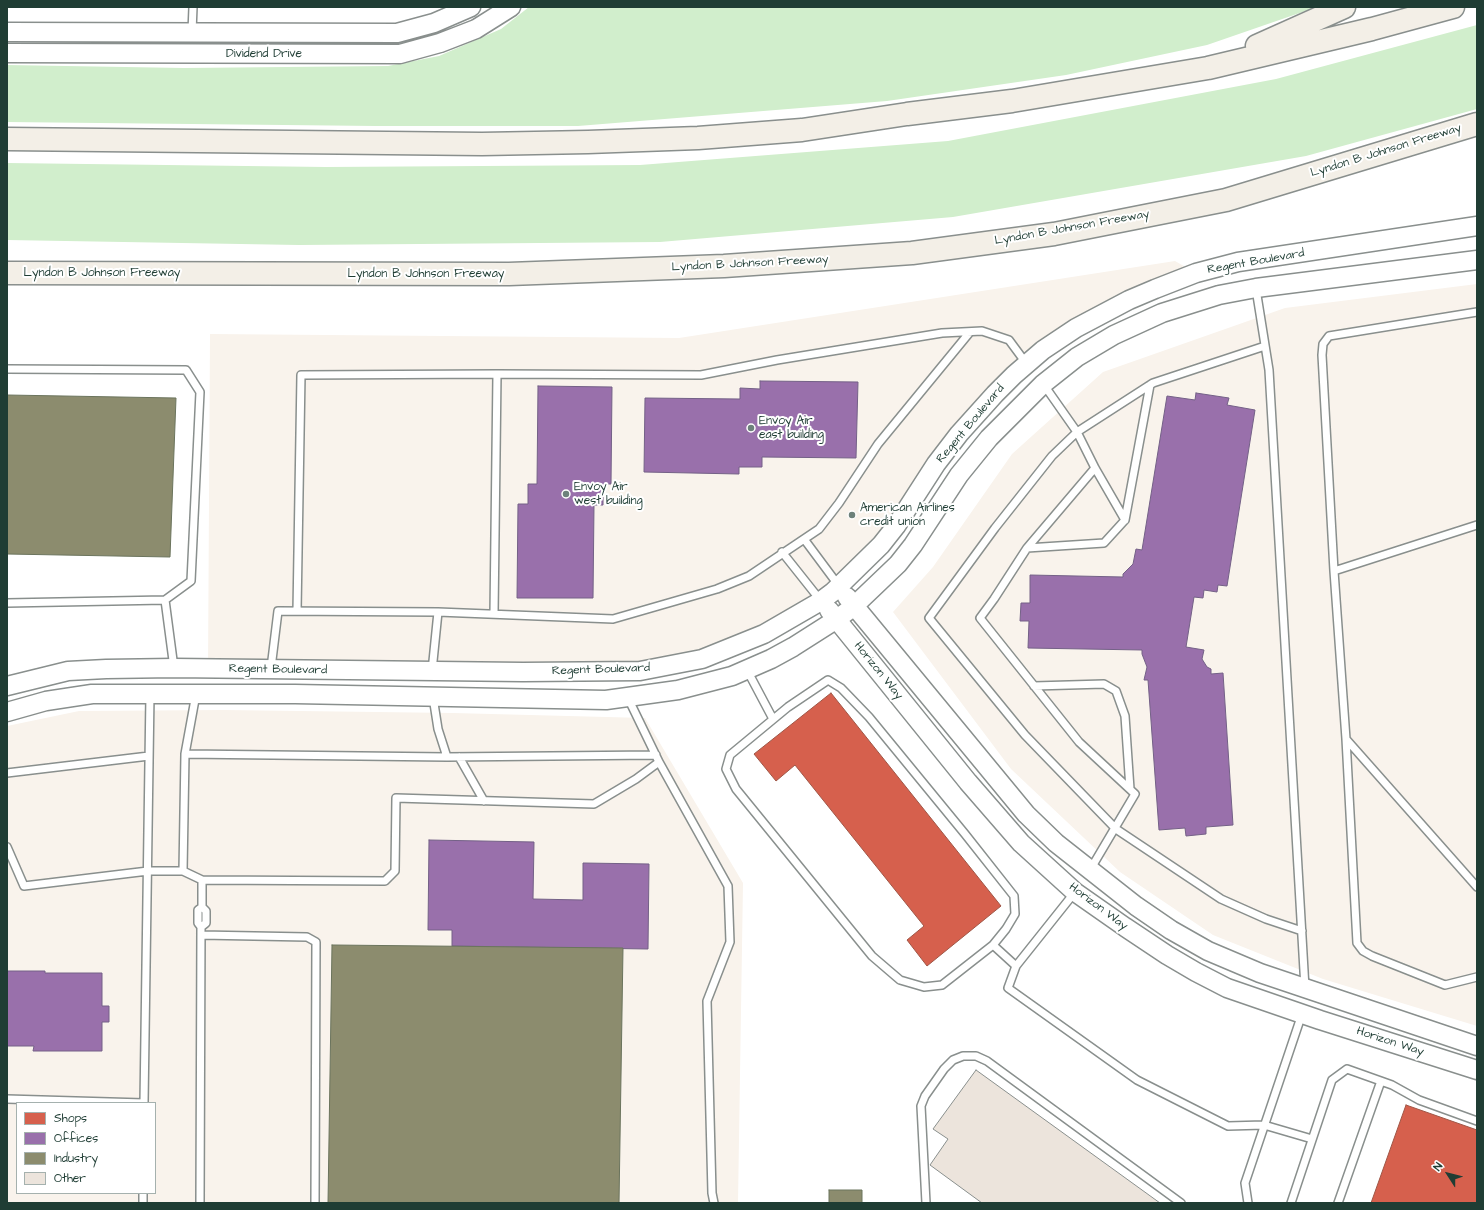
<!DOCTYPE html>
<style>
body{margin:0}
#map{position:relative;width:1484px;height:1210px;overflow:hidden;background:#fff;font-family:"Architects Daughter",sans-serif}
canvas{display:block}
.frame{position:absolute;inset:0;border:8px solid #1f3d34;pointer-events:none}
.legend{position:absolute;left:16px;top:1102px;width:140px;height:92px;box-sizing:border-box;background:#fff;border:1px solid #a5b1ae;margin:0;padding:5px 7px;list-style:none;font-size:12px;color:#1f3d34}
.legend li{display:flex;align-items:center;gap:8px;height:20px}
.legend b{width:20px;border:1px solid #a5b1ae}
.north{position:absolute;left:1428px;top:1154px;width:40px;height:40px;-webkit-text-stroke:3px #fff;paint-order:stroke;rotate:306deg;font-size:11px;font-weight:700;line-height:16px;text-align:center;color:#1f3d34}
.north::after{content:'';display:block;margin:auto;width:14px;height:18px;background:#1f3d34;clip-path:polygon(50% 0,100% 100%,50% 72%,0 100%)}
</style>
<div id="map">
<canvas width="1484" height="1210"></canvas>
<div class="frame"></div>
<ul class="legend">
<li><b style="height:11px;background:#d6604d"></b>Shops</li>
<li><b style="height:11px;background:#9970ab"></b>Offices</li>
<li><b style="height:11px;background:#8c8c6e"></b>Industry</li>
<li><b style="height:11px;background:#ece4dc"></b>Other</li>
</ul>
<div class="north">N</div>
</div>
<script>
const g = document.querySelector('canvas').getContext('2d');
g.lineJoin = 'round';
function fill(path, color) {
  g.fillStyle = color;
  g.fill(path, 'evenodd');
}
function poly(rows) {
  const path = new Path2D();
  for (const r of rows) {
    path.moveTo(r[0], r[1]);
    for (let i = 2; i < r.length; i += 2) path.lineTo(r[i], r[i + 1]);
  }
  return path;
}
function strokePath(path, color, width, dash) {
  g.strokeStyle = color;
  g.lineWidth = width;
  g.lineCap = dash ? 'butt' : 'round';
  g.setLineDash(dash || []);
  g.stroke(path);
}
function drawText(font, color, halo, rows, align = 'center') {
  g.font = font + ' "Architects Daughter",sans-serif';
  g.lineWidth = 4;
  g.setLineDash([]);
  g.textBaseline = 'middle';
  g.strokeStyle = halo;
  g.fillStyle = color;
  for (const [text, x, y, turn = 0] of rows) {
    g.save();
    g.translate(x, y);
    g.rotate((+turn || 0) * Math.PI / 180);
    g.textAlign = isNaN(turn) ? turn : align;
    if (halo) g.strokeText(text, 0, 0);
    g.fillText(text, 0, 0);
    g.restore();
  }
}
fill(poly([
 [1175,261,1196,273,1043,350,833,592,681,664,208,669,210,334,679,338],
 [1477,284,1477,1026,1323,979,1213,935,1120,872,1011,769,893,612,933,567,1012,454,1103,372,1285,308],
 [223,710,453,713,645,718,743,883,738,1203,7,1203,7,726,79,711],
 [17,1103,155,1103,155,1193,17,1193]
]), '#f9f3ec');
fill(poly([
 [529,7,1317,7,1207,45,1066,75,887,101,578,126,376,126,7,122,7,65,184,68,388,66,439,56,501,29],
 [1477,25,1477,109,1306,156,953,217,660,242,299,245,7,240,7,163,326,167,640,165,948,141,1276,79]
]), '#d1eecc');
const shops = poly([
 [831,693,1001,906,927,966,907,940,924,926,795,765,776,781,754,754,831,693],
 [1406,1105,1477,1130,1477,1203,1371,1203,1406,1105]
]);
fill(shops, '#d6604d');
strokePath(shops, '#9f5646', 1);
const offices = poly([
 [760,381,858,382,856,458,762,457,762,467,739,467,739,474,644,472,645,398,740,399,740,388,760,389,760,381],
 [538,386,612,387,611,484,603,484,603,505,594,505,593,598,517,598,518,504,528,504,528,484,537,484,538,386],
 [1196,393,1229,398,1227,405,1255,410,1227,586,1218,585,1217,592,1204,590,1203,598,1194,597,1186,647,1204,650,1202,659,1207,667,1211,669,1211,674,1223,673,1233,825,1206,827,1206,834,1186,836,1185,828,1159,830,1148,680,1144,680,1147,667,1142,654,1142,650,1028,648,1029,621,1020,621,1021,603,1030,603,1030,575,1123,577,1123,574,1133,564,1136,549,1142,550,1167,396,1195,400,1196,393],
 [429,840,534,842,533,899,583,900,583,863,649,864,648,949,452,946,452,930,428,930,429,840],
 [7,971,45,971,45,973,102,973,102,1006,109,1006,109,1022,102,1022,102,1051,33,1051,34,1046,7,1046,7,971]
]);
fill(offices, '#9970ab');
strokePath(offices, '#746187', 1);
const industry = poly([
 [7,395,176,398,170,557,7,554,7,395],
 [332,945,623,948,619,1203,328,1203,332,945],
 [829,1190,862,1190,862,1203,829,1203,829,1190]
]);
fill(industry, '#8c8c6e');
strokePath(industry, '#6b745d', 1);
const building = poly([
 [976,1070,1160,1203,982,1203,930,1165,948,1139,933,1129,976,1070]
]);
fill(building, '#ece4dc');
strokePath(building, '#898f8d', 1);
const service = poly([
 [192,32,193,7],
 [1256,289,1269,370,1305,988],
 [7,369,186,370,200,392,191,581,165,600,7,603],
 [497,374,701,375,777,360,942,333,982,331,1009,340,1026,363],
 [1044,385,1077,432,1052,456,995,528,929,618,1025,735,1116,829,1221,899,1266,919,1302,931],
 [1095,468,1027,548,1104,543,1125,520,1095,468,1077,432,1153,383,1265,346],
 [1125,520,1150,385],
 [1477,525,1334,571,1346,739,1477,887],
 [804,539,839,586],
 [1027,548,994,599,980,618,1079,742,1135,794,1090,870],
 [782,552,821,601],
 [1334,571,1322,355,1323,344,1329,336,1477,312],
 [165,600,174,668],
 [297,611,301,375,497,374,494,614],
 [271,668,278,611,438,612],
 [747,670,773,719],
 [432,671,438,612,613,619,717,589,749,576,819,529,839,503,878,444,970,332],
 [1034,686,1104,684,1116,691,1125,716,1130,789],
 [196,694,185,754,183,871,202,880,385,881,395,871,396,798,594,804,636,779,659,762,628,698],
 [433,697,438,729,447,757,656,755],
 [1346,739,1357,943,1363,951,1372,956,1445,985,1477,977],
 [185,754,447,757],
 [459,757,484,801],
 [659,762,728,886,730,942,707,1001,712,1193,714,1203],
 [7,773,149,756],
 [7,847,24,886,148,871,183,871],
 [202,880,202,907,206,911,206,923,201,927,198,923,198,910,202,907],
 [1075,892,1016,966,1008,988,1137,1080,1228,1126,1264,1125,1312,1139],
 [201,935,307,937,316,942,315,1203],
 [993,945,942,985,924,987,900,980,872,956,736,789,726,769,730,755,788,707,828,680,841,688,869,717,965,834,1014,896,1015,914,1006,929,993,945,1016,966],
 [7,1099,144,1103],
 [144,1103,150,694],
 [143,1203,143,1193],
 [200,1203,201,927],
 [926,1203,921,1106,925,1096,944,1069,953,1060,963,1056,976,1056,987,1061,1181,1203],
 [1248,1203,1245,1183,1302,1014],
 [1291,1203,1332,1080,1347,1069,1392,1085,1419,1100,1477,1121],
 [1338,1203,1381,1081]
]);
const tertiary = poly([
 [7,32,397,33,434,23,471,7],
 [7,53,400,54,440,43,476,29,511,7],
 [847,597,1026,814,1056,843,1136,906,1171,930,1208,951,1260,973,1477,1046],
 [829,610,968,782,1021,843,1075,892,1125,927,1167,955,1196,972,1227,988,1320,1020,1477,1070],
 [7,686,68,671,106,669,174,668,523,672,640,671,702,659,764,634,821,601,833,592,881,545,896,526,936,464,959,434,995,394,1014,375,1043,350,1076,328,1129,300,1155,289,1196,273,1238,262,1477,226],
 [7,712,46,701,92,694,295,694,606,700,678,690,732,676,771,659,793,647,837,619,853,607,898,564,913,545,959,475,989,438,1043,384,1077,357,1114,335,1162,313,1219,295,1256,288,1477,260]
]);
const motorway = poly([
 [1257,46,1344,7],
 [7,139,482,144,588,142,698,138,802,130,907,114,1012,101,1208,68,1372,29,1453,7],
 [7,273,509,274,724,266,912,253,1054,234,1226,200,1477,124]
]);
strokePath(service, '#898f8d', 10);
strokePath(tertiary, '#898f8d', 21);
strokePath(motorway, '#898f8d', 25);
strokePath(service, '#fff', 7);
strokePath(tertiary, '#fff', 18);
strokePath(motorway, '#f3efe7', 22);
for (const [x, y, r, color] of [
 [751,428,4,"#6d817b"],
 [566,494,4,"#6d817b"],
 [852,515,4,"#6d817b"]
]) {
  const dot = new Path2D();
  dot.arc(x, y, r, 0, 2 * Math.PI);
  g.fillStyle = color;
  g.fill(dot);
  strokePath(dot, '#fff', 1.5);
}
drawText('12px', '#1f3d34', '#fff', [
 ["Dividend Drive",264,54],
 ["Lyndon B Johnson Freeway",1386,151,-17],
 ["Lyndon B Johnson Freeway",1072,228,-10],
 ["Regent Boulevard",1256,262,-10],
 ["Lyndon B Johnson Freeway",750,264,-3],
 ["Lyndon B Johnson Freeway",102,273],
 ["Lyndon B Johnson Freeway",426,274],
 ["Regent Boulevard",971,424,-50],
 ["Regent Boulevard",278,670,1],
 ["Regent Boulevard",601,670,-2],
 ["Horizon Way",878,671,51],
 ["Horizon Way",1098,907,37],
 ["Horizon Way",1390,1042,18]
]);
drawText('12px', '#1f3d34', '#fff', [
 ["Envoy Air",759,421],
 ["east building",759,435],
 ["Envoy Air",574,487],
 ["west building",574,501],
 ["American Airlines",860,508],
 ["credit union",860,522]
], 'left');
</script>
